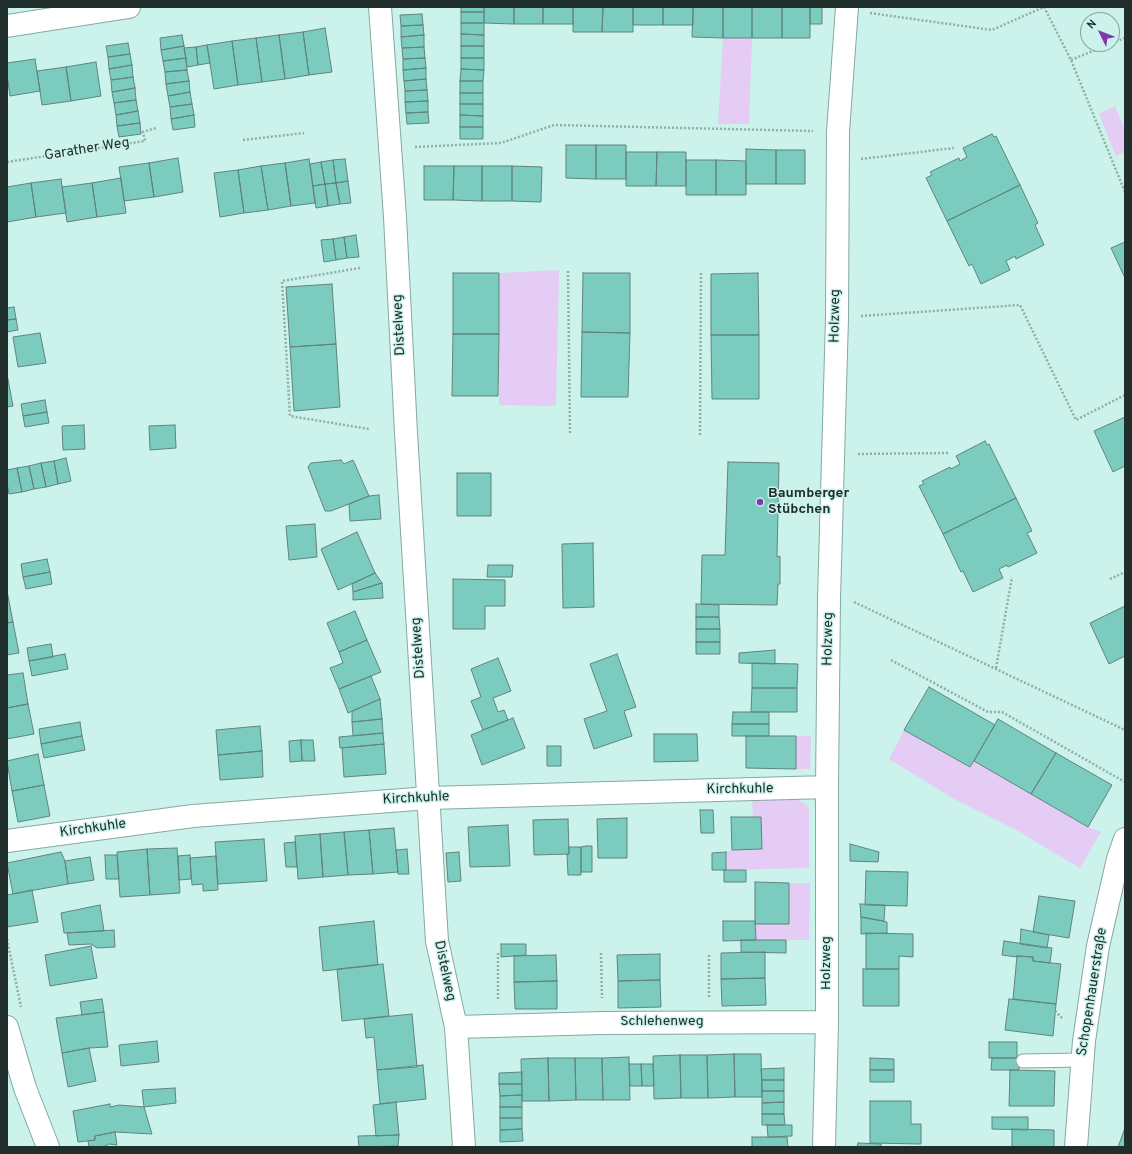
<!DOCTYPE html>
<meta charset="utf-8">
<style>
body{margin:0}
#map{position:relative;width:1132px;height:1154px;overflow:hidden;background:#cbf2eb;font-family:Overpass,sans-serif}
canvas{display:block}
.frame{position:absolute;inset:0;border:8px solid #202f2c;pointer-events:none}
.north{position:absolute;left:1080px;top:12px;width:40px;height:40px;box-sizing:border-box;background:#cbf2eb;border:1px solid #87a49f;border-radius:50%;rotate:313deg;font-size:11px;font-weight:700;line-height:16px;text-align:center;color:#202f2c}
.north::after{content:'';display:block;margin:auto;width:14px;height:18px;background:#8138aa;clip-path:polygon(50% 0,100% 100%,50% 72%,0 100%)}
</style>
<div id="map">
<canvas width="1132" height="1154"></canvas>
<div class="frame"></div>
<div class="north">N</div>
</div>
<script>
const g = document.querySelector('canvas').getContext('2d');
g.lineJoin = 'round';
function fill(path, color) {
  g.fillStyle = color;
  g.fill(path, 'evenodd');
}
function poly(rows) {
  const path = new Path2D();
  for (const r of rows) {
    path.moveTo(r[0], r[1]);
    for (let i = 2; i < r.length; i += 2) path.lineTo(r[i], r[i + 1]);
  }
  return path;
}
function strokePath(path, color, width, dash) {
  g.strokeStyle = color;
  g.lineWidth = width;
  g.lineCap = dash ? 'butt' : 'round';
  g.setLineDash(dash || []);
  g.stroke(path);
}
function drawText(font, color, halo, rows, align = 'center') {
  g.font = font + ' Overpass,sans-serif';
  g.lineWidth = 3;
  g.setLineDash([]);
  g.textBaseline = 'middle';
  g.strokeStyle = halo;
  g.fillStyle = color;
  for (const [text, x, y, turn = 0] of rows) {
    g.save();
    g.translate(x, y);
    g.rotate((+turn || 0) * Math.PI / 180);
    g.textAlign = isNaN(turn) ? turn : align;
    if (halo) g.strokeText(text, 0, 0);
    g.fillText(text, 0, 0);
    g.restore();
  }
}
fill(poly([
 [723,38,752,38,749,124,718,124],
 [1115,106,1125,130,1125,152,1116,156,1099,114],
 [559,270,556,406,499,405,499,273],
 [904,730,970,767,974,761,1088,827,1101,832,1080,868,1016,830,954,799,889,759],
 [796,736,811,736,810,769,796,769],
 [795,799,804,803,809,807,809,868,726,870,726,852,732,850,762,849,761,817,753,817,752,800],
 [789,883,810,883,809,940,756,940,756,924,788,924]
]), '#e4ccf5');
const building = poly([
 [461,7,484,7,484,12,461,12,461,7],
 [484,7,514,7,514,24,484,23,484,7],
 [514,7,543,7,543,24,514,24,514,7],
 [543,7,573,7,573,24,543,24,543,7],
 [573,7,603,7,602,32,573,32,573,7],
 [603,7,633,7,633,32,602,32,603,7],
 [633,7,663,7,663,25,633,25,633,7],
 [663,7,693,7,693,25,663,25,663,7],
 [693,7,723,7,723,38,692,37,693,7],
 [723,7,752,7,752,38,723,38,723,7],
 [752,7,782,7,782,38,752,38,752,7],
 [782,7,810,7,810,38,782,38,782,7],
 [810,7,822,7,822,24,810,24,810,7],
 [461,12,484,12,484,23,461,23,461,12],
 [422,14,423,25,401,26,400,15,422,14],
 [461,23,484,23,484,35,461,34,461,23],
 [423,25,424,35,401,37,401,26,423,25],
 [325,28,332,72,309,75,303,32,325,28],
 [303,32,309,75,285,79,279,35,303,32],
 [461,34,484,35,484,46,461,46,461,34],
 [182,35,184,46,161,50,160,38,182,35],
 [279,35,285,79,262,82,256,38,279,35],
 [424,35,424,47,402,48,401,37,424,35],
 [256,38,262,82,238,85,232,41,256,38],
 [232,41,238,85,214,89,207,45,232,41],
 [128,43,130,54,108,57,106,46,128,43],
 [207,45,210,63,198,65,196,47,207,45],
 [184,46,186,58,163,61,161,50,184,46],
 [461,46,484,46,484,58,461,58,461,46],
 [196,47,198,65,187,67,184,48,196,47],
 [424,47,425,58,403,59,402,48,424,47],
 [130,54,132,65,109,69,108,57,130,54],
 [186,58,187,70,165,72,163,61,186,58],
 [425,58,426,68,403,70,403,59,425,58],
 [461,58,484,58,484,70,461,69,461,58],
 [35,59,40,91,10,96,7,75,7,63,35,59],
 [96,62,101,96,71,101,66,67,96,62],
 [132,65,133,77,111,80,109,69,132,65],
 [66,67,71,101,42,105,37,71,66,67],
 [426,68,426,79,404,81,403,70,426,68],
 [461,69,484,70,483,81,460,81,461,69],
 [187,70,189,81,166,84,165,72,187,70],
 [133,77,135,88,112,92,111,80,133,77],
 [426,79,427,90,405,91,404,81,426,79],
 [189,81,190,92,168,96,166,84,189,81],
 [460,81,483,81,483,93,460,93,460,81],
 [135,88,136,100,114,103,112,92,135,88],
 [427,90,428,101,405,102,405,91,427,90],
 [190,92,192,104,170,107,168,96,190,92],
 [460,93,483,93,483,104,460,104,460,93],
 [136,100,138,111,116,115,114,103,136,100],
 [428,101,428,112,406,113,405,102,428,101],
 [192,104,194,115,171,119,170,107,192,104],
 [460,104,483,104,483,116,460,115,460,104],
 [138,111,140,123,117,126,116,115,138,111],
 [428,112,429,123,407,124,406,113,428,112],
 [194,115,195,127,173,130,171,119,194,115],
 [460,115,483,116,483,127,460,127,460,115],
 [140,123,141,134,119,137,117,126,140,123],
 [460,127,483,127,483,139,460,139,460,127],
 [992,134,994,137,996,136,1020,185,947,221,926,178,932,175,930,172,959,158,960,161,967,157,963,148,992,134],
 [566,145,596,145,596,179,566,178,566,145],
 [596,145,626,145,626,179,596,179,596,145],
 [746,149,776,150,776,184,746,184,746,149],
 [776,150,805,150,805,184,776,184,776,150],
 [626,152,657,152,656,186,626,186,626,152],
 [657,152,686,152,686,186,656,186,657,152],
 [178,158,183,192,154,197,149,163,178,158],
 [309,159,315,203,291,206,285,163,309,159],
 [345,159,348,181,336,183,333,160,345,159],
 [333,160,336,183,325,184,321,162,333,160],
 [686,160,716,160,716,195,686,195,686,160],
 [716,160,746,161,746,195,716,195,716,160],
 [321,162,325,184,313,186,310,164,321,162],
 [149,163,154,197,124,201,119,167,149,163],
 [285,163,291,206,268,210,261,166,285,163],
 [261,166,268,210,244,213,238,170,261,166],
 [424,166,454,166,453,200,424,200,424,166],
 [454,166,482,166,482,201,453,200,454,166],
 [482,166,512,166,512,201,482,201,482,166],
 [512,166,542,167,541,202,512,201,512,166],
 [238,170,244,213,220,217,214,173,238,170],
 [121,178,126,213,97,217,92,183,121,178],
 [61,179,66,213,36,217,31,183,61,179],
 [348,181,351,203,340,204,336,183,348,181],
 [31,183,36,217,7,222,7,187,31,183],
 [92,183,97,217,67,222,62,187,92,183],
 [336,183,340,204,328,206,325,184,336,183],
 [325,184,328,206,316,208,313,186,325,184],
 [1020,185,1038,223,1035,225,1044,245,1016,259,1015,256,1006,261,1010,270,981,284,972,264,969,266,947,221,1020,185],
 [356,235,359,257,347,258,344,237,356,235],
 [344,237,347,258,336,260,333,239,344,237],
 [333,239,336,260,324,262,321,240,333,239],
 [1125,242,1125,278,1111,248,1125,242],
 [453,273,499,273,499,334,453,334,453,273],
 [583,273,630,273,630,333,582,332,583,273],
 [758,273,759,335,711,335,711,274,758,273],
 [332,284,336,344,290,347,286,287,332,284],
 [14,307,16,319,7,320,7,308,14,307],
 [16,319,18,330,7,332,7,320,16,319],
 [582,332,630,333,628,397,581,397,582,332],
 [40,333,46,363,18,367,13,337,40,333],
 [453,334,499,334,498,396,452,396,453,334],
 [711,335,759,335,759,399,712,399,711,335],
 [336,344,340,407,294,411,290,347,336,344],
 [7,374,13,406,7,407,7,374],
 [45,400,47,412,23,416,21,404,45,400],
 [47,412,49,423,25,427,23,416,47,412],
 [1125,417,1125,466,1113,472,1094,431,1125,417],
 [84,425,85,449,63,450,62,426,84,425],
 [175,425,176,448,150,450,149,426,175,425],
 [985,441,987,445,989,444,1016,498,943,534,919,486,924,484,922,481,950,467,951,469,960,464,956,456,985,441],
 [66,458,71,481,58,484,54,461,66,458],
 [341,460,344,464,353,460,369,496,331,511,325,511,308,467,311,463,341,460],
 [54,461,58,484,46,487,41,463,54,461],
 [728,462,779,463,777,557,780,556,780,584,778,584,777,605,701,604,702,555,725,555,728,462],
 [41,463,46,487,34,489,29,466,41,463],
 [29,466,34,489,22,492,17,468,29,466],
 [17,468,22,492,9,494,7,483,7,470,17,468],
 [457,473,491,473,491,516,457,516,457,473],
 [379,495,381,519,350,521,349,504,369,496,379,495],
 [1016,498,1032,531,1027,533,1037,553,1008,567,1007,565,999,569,1003,578,973,592,963,571,961,572,943,534,1016,498],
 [315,524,317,557,289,560,286,526,315,524],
 [357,532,375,573,338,590,321,549,357,532],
 [593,543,594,607,563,608,562,544,593,543],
 [47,559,50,572,23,577,21,564,47,559],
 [488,565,513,565,512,577,487,577,488,565],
 [50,572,52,584,26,589,23,577,50,572],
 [375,573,382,583,353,592,352,584,375,573],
 [453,579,505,580,505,606,485,606,485,629,453,629,453,579],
 [382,583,383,598,353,600,353,592,382,583],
 [7,591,13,622,7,623,7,591],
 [696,604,719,605,719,617,696,617,696,604],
 [1125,606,1125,656,1109,664,1090,623,1125,606],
 [355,611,367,640,339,652,327,623,355,611],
 [696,617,719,617,720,629,696,629,696,617],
 [13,622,19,653,7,655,7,623,13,622],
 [696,629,720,629,720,642,696,642,696,629],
 [367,640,381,672,339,689,330,668,343,663,339,652,367,640],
 [696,642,720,642,720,654,696,654,696,642],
 [51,644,53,657,29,661,27,648,51,644],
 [775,650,775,664,739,663,739,653,775,650],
 [65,654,68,669,32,676,29,661,65,654],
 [617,654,636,707,624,711,632,736,594,749,584,719,607,711,590,664,617,654],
 [498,658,511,691,493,698,498,712,504,710,508,720,483,730,471,701,481,697,471,669,498,658],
 [752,663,798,664,797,688,752,688,752,663],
 [23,673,28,704,7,708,7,675,23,673],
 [371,676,380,699,348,713,339,689,371,676],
 [929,687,995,725,970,767,904,730,929,687],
 [752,688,797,688,797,712,751,712,752,688],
 [380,699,382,719,352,722,352,711,380,699],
 [28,704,34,734,7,739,7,708,28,704],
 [733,712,769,712,769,724,732,724,733,712],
 [513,718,525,748,482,765,471,735,513,718],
 [382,719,383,733,353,736,352,722,382,719],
 [998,719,1056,753,1031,794,974,761,998,719],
 [80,722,82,736,41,744,39,729,80,722],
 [732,724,769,724,769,736,732,736,732,724],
 [260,726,262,751,218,755,216,730,260,726],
 [383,733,384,744,340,748,339,737,383,733],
 [654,734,697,734,698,761,654,762,654,734],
 [82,736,85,750,44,758,41,744,82,736],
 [746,736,796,736,796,769,746,768,746,736],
 [301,740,302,761,290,762,289,741,301,740],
 [301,740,313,740,315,761,302,761,301,740],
 [384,744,386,774,344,777,342,748,384,744],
 [547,746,561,746,561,766,547,766,547,746],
 [262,751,263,777,220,780,218,755,262,751],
 [1056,753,1112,785,1088,827,1031,794,1056,753],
 [38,754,44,785,12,791,7,761,38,754],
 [44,785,50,816,18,822,12,791,44,785],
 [700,810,713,810,714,833,701,833,700,810],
 [731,817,761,817,762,849,732,850,731,817],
 [627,818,627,858,598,858,597,819,627,818],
 [568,819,569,854,534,855,533,820,568,819],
 [508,825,510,866,470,867,468,827,508,825],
 [394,828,398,872,373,874,369,830,394,828],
 [369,830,373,874,348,875,344,832,369,830],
 [344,832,348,875,323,877,320,834,344,832],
 [320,834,323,877,298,879,295,836,320,834],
 [264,839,267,881,218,884,215,842,264,839],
 [295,842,297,867,286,867,284,843,295,842],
 [850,844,879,852,878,862,850,861,850,844],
 [586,846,592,846,592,872,581,872,581,847,586,846],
 [569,847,581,847,581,875,568,875,567,854,569,854,569,847],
 [177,848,180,893,150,895,147,849,177,848],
 [147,849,150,895,120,897,117,852,147,849],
 [407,849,409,874,398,874,396,850,407,849],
 [61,852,65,861,68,884,13,894,7,863,61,852],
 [459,852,461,881,448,882,446,853,459,852],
 [726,852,726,870,712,870,712,853,726,852],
 [105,855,117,855,119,879,106,879,105,855],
 [190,855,191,879,179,880,178,856,190,855],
 [216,856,218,890,203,891,203,884,192,885,190,858,216,856],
 [90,857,94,880,68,884,65,861,90,857],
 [724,870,746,870,746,882,724,882,724,870],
 [866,871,908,872,907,906,865,905,866,871],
 [755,882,789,883,789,924,755,924,755,882],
 [32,890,38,922,7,927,7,895,32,890],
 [1039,896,1075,901,1069,938,1033,932,1039,896],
 [860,904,885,905,884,921,861,917,860,904],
 [100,905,104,931,64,933,61,913,100,905],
 [861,917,887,922,887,933,861,934,861,917],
 [374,921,378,965,323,971,319,927,374,921],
 [723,921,755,921,756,940,723,941,723,921],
 [1021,929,1049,935,1047,948,1020,944,1021,929],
 [114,930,115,947,97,948,91,944,69,945,67,933,114,930],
 [866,933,913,934,913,957,899,956,899,969,866,969,866,933],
 [741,940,786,940,786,953,741,952,741,940],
 [1004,941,1052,948,1050,963,1033,961,1033,957,1017,956,1017,957,1002,955,1004,941],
 [501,944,526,944,526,955,501,957,501,944],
 [91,946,97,978,50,986,45,955,91,946],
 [765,952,765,978,721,979,721,953,765,952],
 [660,954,660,980,618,981,617,955,660,954],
 [556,955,557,981,514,982,514,956,556,955],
 [1017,956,1033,957,1033,961,1061,964,1056,1004,1013,999,1017,956],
 [383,964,389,1016,342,1021,337,969,383,964],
 [863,969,899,969,899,1006,863,1006,863,969],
 [765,978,766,1005,722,1006,721,979,765,978],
 [660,980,661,1007,618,1008,618,981,660,980],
 [557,981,557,1009,515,1009,514,982,557,981],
 [102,999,104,1012,82,1015,80,1002,102,999],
 [1009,999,1056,1004,1053,1036,1005,1030,1009,999],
 [104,1012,108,1047,89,1048,62,1053,56,1018,104,1012],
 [412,1014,417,1067,377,1070,374,1037,366,1038,364,1019,412,1014],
 [157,1041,159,1062,121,1066,119,1045,157,1041],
 [989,1042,1017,1042,1017,1058,989,1058,989,1042],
 [89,1048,96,1081,68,1087,62,1053,89,1048],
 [734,1054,761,1054,762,1097,735,1097,734,1054],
 [734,1054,735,1097,708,1098,707,1055,734,1054],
 [680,1055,707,1055,708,1098,681,1098,680,1055],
 [680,1055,681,1098,654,1099,653,1056,680,1055],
 [629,1057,630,1100,603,1100,602,1058,629,1057],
 [548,1058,575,1058,576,1100,549,1101,548,1058],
 [548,1058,549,1101,522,1101,521,1059,548,1058],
 [575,1058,602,1058,603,1100,576,1100,575,1058],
 [870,1058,894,1059,894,1070,870,1070,870,1058],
 [992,1058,1020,1058,1019,1070,991,1070,992,1058],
 [629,1064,641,1064,642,1086,630,1086,629,1064],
 [641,1064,653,1064,654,1086,642,1086,641,1064],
 [423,1065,426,1099,380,1104,377,1070,423,1065],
 [784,1068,784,1080,762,1080,761,1069,784,1068],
 [870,1070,894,1070,894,1082,870,1082,870,1070],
 [1010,1070,1055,1071,1054,1106,1009,1106,1010,1070],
 [522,1072,522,1084,499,1084,499,1073,522,1072],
 [762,1080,784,1080,784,1091,762,1091,762,1080],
 [499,1084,522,1084,522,1095,500,1096,499,1084],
 [175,1088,176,1103,144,1107,142,1090,175,1088],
 [762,1091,784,1091,784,1102,762,1103,762,1091],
 [522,1095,522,1107,500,1107,500,1096,522,1095],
 [870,1101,911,1101,911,1124,921,1124,921,1144,870,1143,870,1101],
 [396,1102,399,1135,376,1136,373,1105,396,1102],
 [784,1102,784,1114,762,1114,762,1103,784,1102],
 [110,1104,110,1107,119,1105,144,1107,152,1134,115,1132,95,1136,95,1140,78,1142,73,1111,110,1104],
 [500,1107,522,1107,522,1118,500,1118,500,1107],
 [762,1114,784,1114,785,1125,762,1125,762,1114],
 [992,1117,1028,1117,1028,1130,992,1129,992,1117],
 [500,1118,522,1118,522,1129,500,1130,500,1118],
 [767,1125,792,1125,792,1136,768,1137,767,1125],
 [1125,1128,1125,1147,1118,1147,1125,1128],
 [522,1129,523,1141,500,1142,500,1130,522,1129],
 [1012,1129,1054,1130,1054,1147,1012,1147,1012,1129],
 [115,1132,117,1145,109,1144,103,1147,89,1147,88,1141,95,1140,95,1136,115,1132],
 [399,1135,398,1146,359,1147,358,1136,399,1135],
 [752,1137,787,1137,788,1147,752,1147,752,1137],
 [858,1143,881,1144,881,1147,857,1147,858,1143]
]);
fill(building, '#7bccbf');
strokePath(building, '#60847d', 1);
const service = poly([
 [1023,1061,1082,1060]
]);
const minor = poly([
 [380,7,395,217,406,433,437,941,456,1027,464,1147],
 [7,26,129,7],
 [7,841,193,816,429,798,827,787],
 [456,1027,602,1023,827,1022],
 [824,1147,827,1022,827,787,829,599,837,318,838,132,847,7],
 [1076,1147,1084,1041,1098,946,1118,859,1125,839]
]);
const tertiary = poly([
 [7,1027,25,1088,48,1147]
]);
strokePath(service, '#85a9a3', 15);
strokePath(minor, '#85a9a3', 24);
strokePath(tertiary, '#85a9a3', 24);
strokePath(poly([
 [870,13,992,30,1044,7,1071,60,1125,192],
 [1112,43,1125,38],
 [1071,60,1110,44],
 [243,140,304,133],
 [415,147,501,143,554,125,813,131],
 [861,159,954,148],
 [7,162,145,141,143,132,156,128],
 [360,268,282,281,290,416,369,429],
 [568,271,570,434],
 [861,316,1020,305,1076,420,1125,395],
 [700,435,701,271],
 [858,454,948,453],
 [1110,579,1125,572],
 [854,602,1125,730],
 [891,660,988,712,1002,712,1125,782],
 [996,668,1012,577],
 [7,939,21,1007],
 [498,953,498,1001],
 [601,953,602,998],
 [709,997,709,955],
 [1055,1011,1062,1018]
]), '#8faea8', 2.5, [2, 2]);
strokePath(service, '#fff', 13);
strokePath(minor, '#fff', 22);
strokePath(tertiary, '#fff', 22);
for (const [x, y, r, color] of [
 [760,502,4,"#8138aa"]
]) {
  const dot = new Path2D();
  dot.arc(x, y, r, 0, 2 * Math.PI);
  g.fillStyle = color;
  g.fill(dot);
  strokePath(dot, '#cbf2eb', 1.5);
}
drawText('14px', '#202f2c', '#cbf2eb', [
 ["Garather Weg",87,150,-9],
 ["Holzweg",836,316,-89],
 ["Distelweg",400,325,-93],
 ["Holzweg",829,639,-89],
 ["Distelweg",419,648,-94],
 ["Kirchkuhle",740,790,-1],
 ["Kirchkuhle",416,799,-3],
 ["Kirchkuhle",93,829,-8],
 ["Holzweg",827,963,-90],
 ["Distelweg",444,971,78],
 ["Schopenhauerstraße",1093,992,-81],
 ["Schlehenweg",662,1022]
]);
drawText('bold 14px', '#202f2c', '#cbf2eb', [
 ["Baumberger",768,494],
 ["Stübchen",768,510]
], 'left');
</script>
